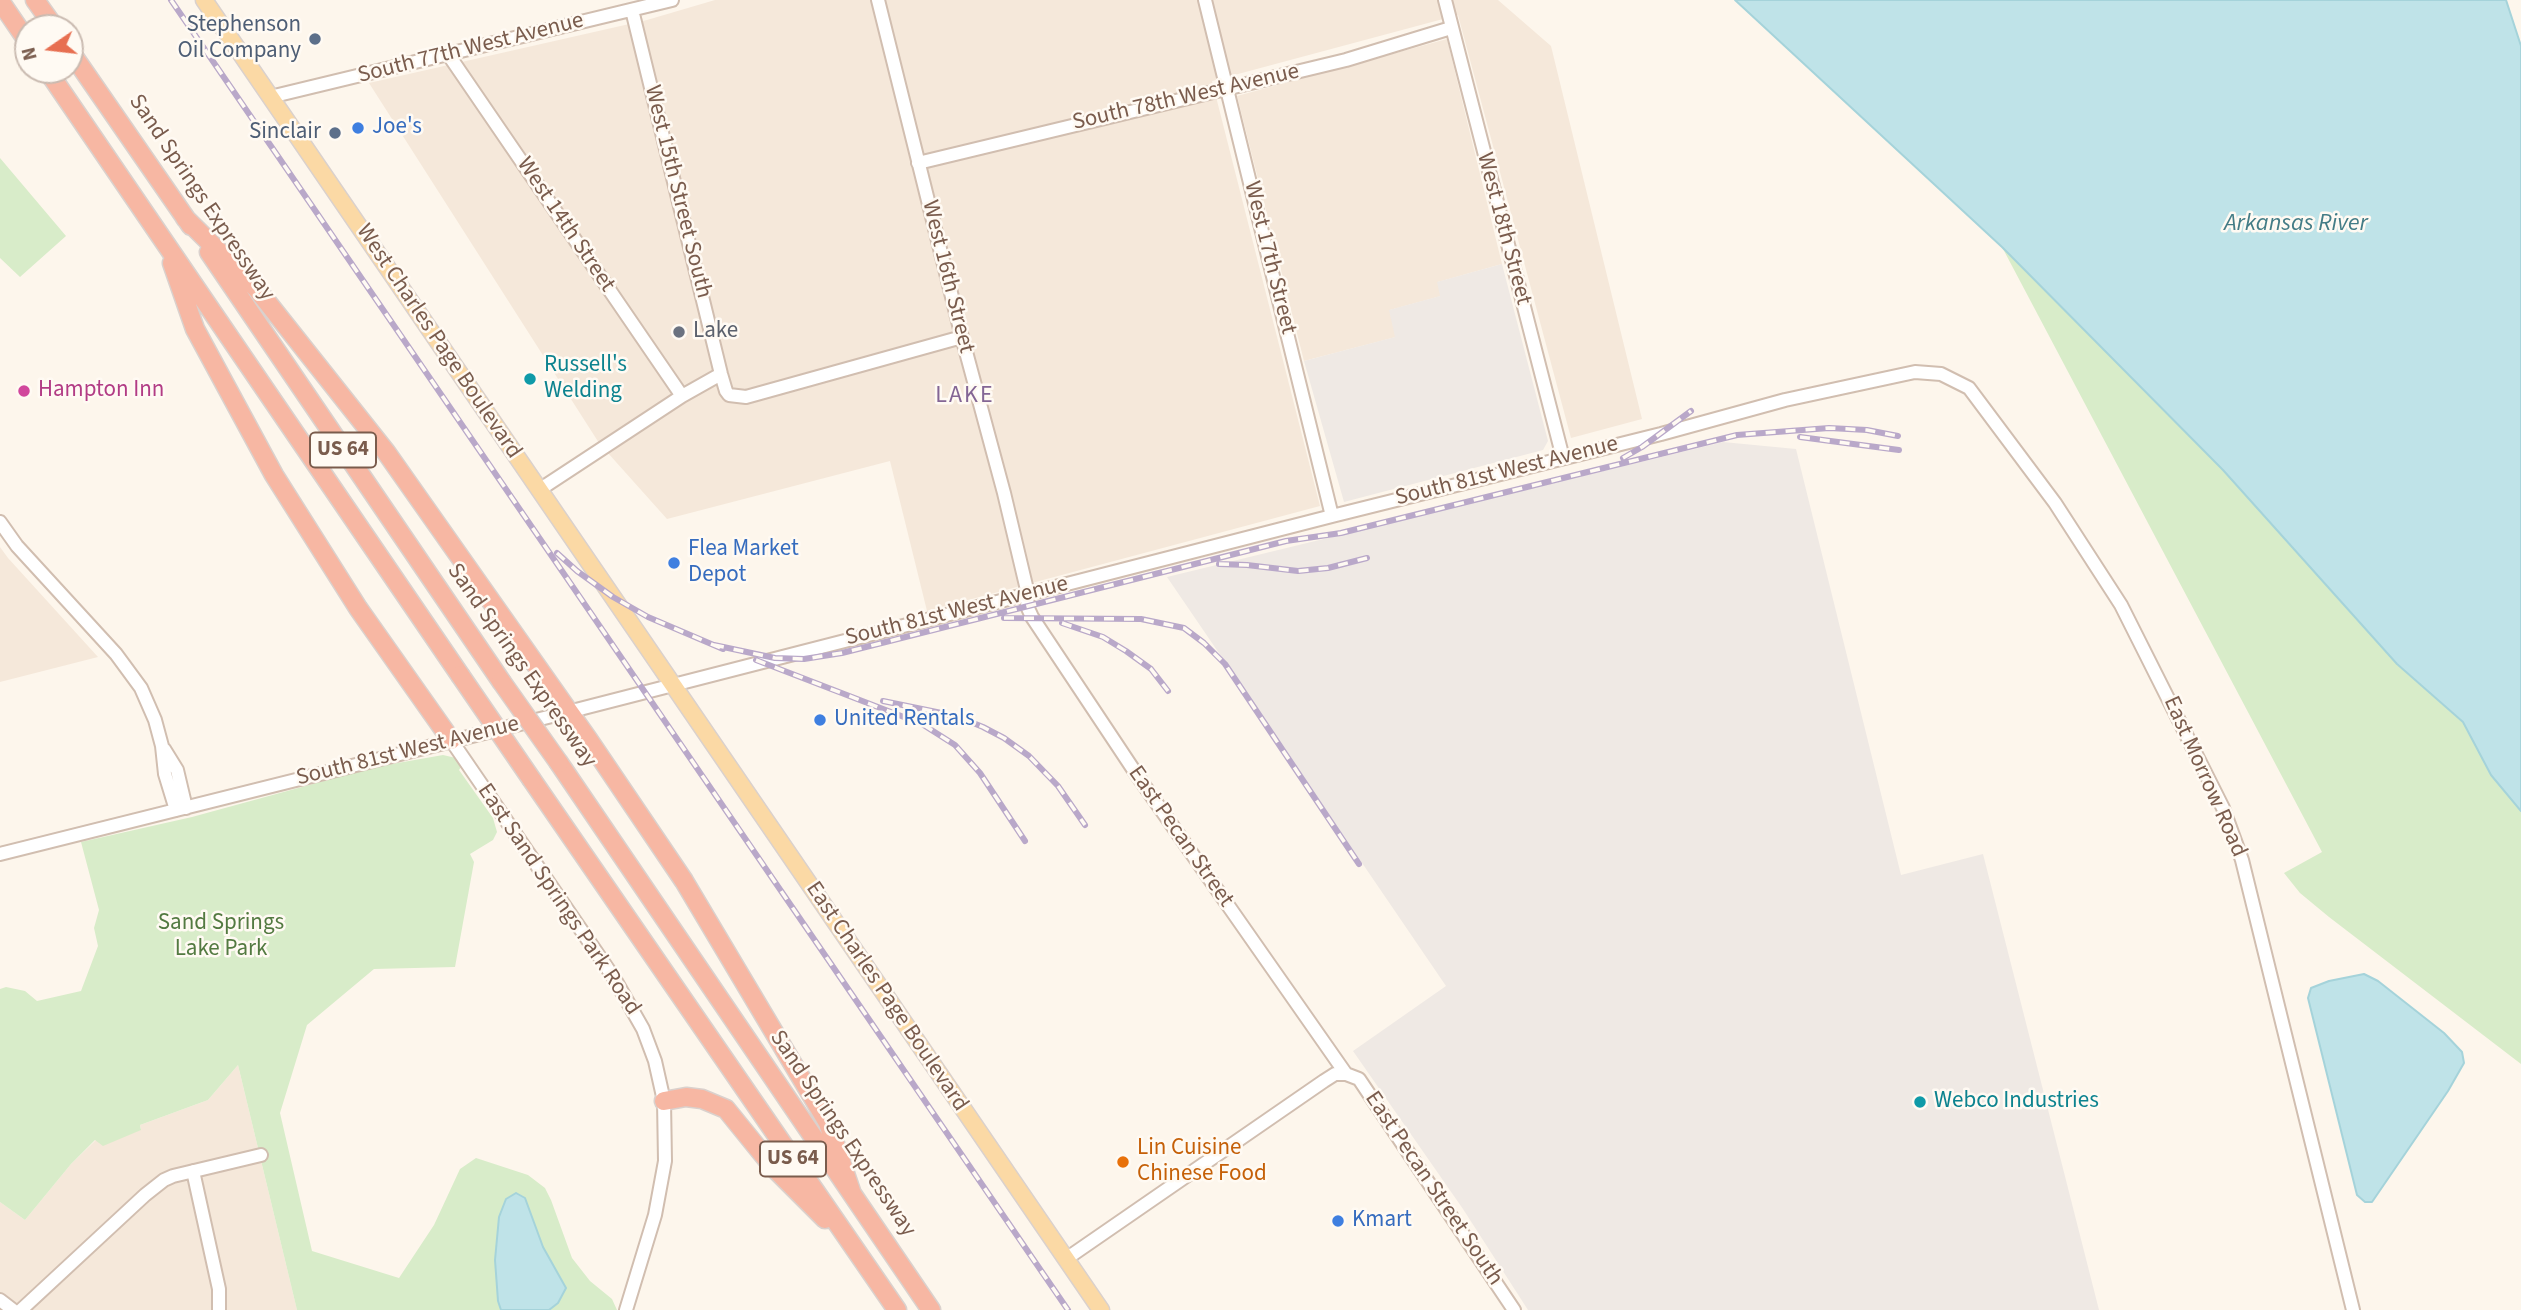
<!DOCTYPE html>
<style>
body{margin:0}
#map{position:relative;width:2521px;height:1310px;overflow:hidden;background:#fdf6ec;font-family:"Source Sans 3",sans-serif}
canvas{display:block}
.north{position:absolute;left:14px;top:14px;width:70px;height:70px;box-sizing:border-box;background:#fffaf3;border:2px solid #cabbb1;border-radius:50%;rotate:256deg;font-size:19px;font-weight:700;line-height:28px;text-align:center;color:#7a5c4d}
.north::after{content:'';display:block;margin:auto;width:24px;height:32px;background:#e76f51;clip-path:polygon(50% 0,100% 100%,50% 72%,0 100%)}
</style>
<div id="map">
<canvas width="2521" height="1310"></canvas>
<div class="north">N</div>
</div>
<script>
const g = document.querySelector('canvas').getContext('2d');
g.lineJoin = 'round';
function fill(path, color) {
  g.fillStyle = color;
  g.fill(path, 'evenodd');
}
function poly(rows) {
  const path = new Path2D();
  for (const r of rows) {
    path.moveTo(r[0], r[1]);
    for (let i = 2; i < r.length; i += 2) path.lineTo(r[i], r[i + 1]);
  }
  return path;
}
function strokePath(path, color, width, dash) {
  g.strokeStyle = color;
  g.lineWidth = width;
  g.lineCap = dash ? 'butt' : 'round';
  g.setLineDash(dash || []);
  g.stroke(path);
}
function drawText(font, color, halo, rows, align = 'center') {
  g.font = font + ' "Source Sans 3",sans-serif';
  g.lineWidth = 5;
  g.setLineDash([]);
  g.textBaseline = 'middle';
  g.strokeStyle = halo;
  g.fillStyle = color;
  for (const [text, x, y, turn = 0] of rows) {
    g.save();
    g.translate(x, y);
    g.rotate((+turn || 0) * Math.PI / 180);
    g.textAlign = isNaN(turn) ? turn : align;
    if (halo) g.strokeText(text, 0, 0);
    g.fillText(text, 0, 0);
    g.restore();
  }
}
fill(poly([
 [715,0,1498,0,1551,46,1642,419,1571,438,1458,15,1212,81,1320,506,927,611,890,461,667,519,599,443,369,83,647,20],
 [1447,39,1502,264,1438,282,1441,296,1390,310,1396,337,1304,361,1237,96],
 [0,547,8,558,98,657,0,682],
 [238,1065,297,1310,0,1310,0,1202,25,1220,71,1164,96,1140,141,1129,140,1125,208,1100]
]), '#f5e8da');
fill(poly([
 [1502,264,1548,441,1543,450,1344,502,1304,361,1395,337,1389,310,1440,296,1437,282],
 [1723,442,1796,449,1901,875,1983,854,2099,1310,1528,1310,1463,1209,1353,1051,1446,986,1167,577]
]), '#efe9e4');
fill(poly([
 [0,158,66,236,20,277,0,258],
 [2002,247,2223,470,2397,664,2463,722,2491,775,2521,811,2521,1064,2329,917,2300,893,2284,873,2322,852],
 [443,755,456,758,461,767,459,770,493,818,497,832,493,840,470,854,474,862,455,967,374,969,307,1025,280,1113,312,1251,399,1278,434,1225,460,1169,476,1158,528,1175,545,1188,551,1200,572,1258,590,1281,612,1299,617,1310,297,1310,238,1065,208,1100,140,1125,141,1130,103,1146,95,1140,71,1164,25,1220,0,1202,0,989,6,987,25,991,37,1001,81,991,98,946,94,928,99,910,81,842,192,817,375,767]
]), '#d8ecc9');
const water = poly([
 [1735,0,2506,0,2521,46,2521,811,2491,775,2463,722,2397,664,2223,470,2002,247,1735,0],
 [2364,974,2378,981,2444,1033,2462,1052,2464,1063,2448,1091,2372,1202,2365,1202,2357,1195,2308,998,2311,988,2329,981,2364,974],
 [516,1193,525,1198,543,1247,566,1288,558,1303,549,1310,501,1310,498,1301,495,1260,499,1217,506,1199,516,1193]
]);
fill(water, '#bfe3e8');
strokePath(water, '#a5d3da', 2);
const minor = poly([
 [878,0,962,337,1004,493,1028,594,1027,606,1032,617,1139,778,1346,1074],
 [1205,0,1332,516],
 [1445,0,1563,458],
 [632,10,721,374,726,391,729,395,746,397,962,337],
 [448,54,682,396],
 [270,97,672,0],
 [918,163,1346,60,1451,28],
 [539,490,682,396,721,374],
 [0,522,17,546,116,654,141,688,155,720,162,746,165,774,176,810],
 [451,740,614,978,643,1029,655,1061,664,1101,665,1161,655,1215,626,1310],
 [164,749,177,770,186,808],
 [0,854,568,712,1332,516,1661,434,1785,400,1915,372,1941,374,1969,388,2055,503,2121,605,2223,808,2242,860,2353,1310],
 [193,1171,219,1289,219,1310],
 [1066,1259,1324,1081,1335,1074,1346,1074,1359,1079,1514,1310],
 [0,1300,13,1310],
 [21,1310,145,1195,164,1180,173,1176,261,1155]
]);
const major = poly([
 [204,0,1101,1310]
]);
const highway = poly([
 [35,0,55,28],
 [0,1,28,42],
 [70,51,191,226],
 [47,70,460,675],
 [185,218,256,288,386,452,588,739,684,881,828,1123,851,1191],
 [209,252,501,681],
 [172,263,195,329,274,475,358,608,451,740],
 [559,763,931,1310],
 [532,780,897,1310],
 [664,1101,686,1097,702,1099,726,1109,773,1167,825,1219]
]);
strokePath(minor, '#d1beb0', 16);
strokePath(major, '#dad1cd', 19);
strokePath(highway, '#dad1cd', 21);
strokePath(minor, '#fff', 12);
strokePath(major, '#fbd9a5', 16);
strokePath(highway, '#f7b7a3', 18);
const rail = poly([
 [171,0,1068,1310],
 [1800,437,1899,450],
 [1623,458,1642,447,1691,411],
 [557,553,577,571,613,597,648,617,723,649],
 [1219,564,1247,565,1298,571,1328,568,1367,558],
 [1004,618,1141,619,1184,628,1204,643,1225,664,1359,864],
 [1062,623,1103,637,1126,651,1151,669,1168,691],
 [714,645,775,658,804,659,842,653,1286,541,1341,533,1737,435,1829,428,1867,430,1898,436],
 [756,660,922,724,955,745,980,773,1025,841],
 [883,701,956,716,983,727,1004,738,1029,756,1058,786,1085,825]
]);
strokePath(rail, '#b9a8c9', 6);
strokePath(rail, '#fffaf3', 3.5, [10]);
const highwayBridge = poly([
 [460,675,532,780],
 [501,681,559,763]
]);
strokePath(highwayBridge, '#dad1cd', 21, []);
strokePath(highwayBridge, '#f7b7a3', 18);
for (const [x, y, r, color] of [
 [315,39,7,"#5c6f8a"],
 [358,128,7,"#3f7fe0"],
 [335,133,7,"#5c6f8a"],
 [679,332,7,"#6b7280"],
 [530,379,7,"#0f9aa8"],
 [24,391,7,"#d1479c"],
 [674,563,7,"#3f7fe0"],
 [820,720,7,"#3f7fe0"],
 [1920,1102,7,"#0f9aa8"],
 [1123,1162,7,"#e8710a"],
 [1338,1221,7,"#3f7fe0"]
]) {
  const dot = new Path2D();
  dot.arc(x, y, r, 0, 2 * Math.PI);
  g.fillStyle = color;
  g.fill(dot);
  strokePath(dot, '#fffaf3', 2.5);
}
for (const [x, y, w] of [
 [343,450,66],
 [793,1159,66]
]) {
  const box = new Path2D();
  box.roundRect(x - w / 2, y - 17.5, w, 35, 5);
  g.fillStyle = '#fffaf3';
  g.fill(box);
  strokePath(box, '#7a5c4d', 2);
}
drawText('bold 21px', '#7a5c4d', null, [
 ["US 64",343,450],
 ["US 64",793,1159]
]);
drawText('23px', '#4e5e75', '#fffaf3', [
 ["Stephenson",301,26],
 ["Oil Company",301,52],
 ["Sinclair",321,133]
], 'right');
drawText('23px', '#7a5c4d', '#fffaf3', [
 ["South 77th West Avenue",471,49,-14],
 ["South 78th West Avenue",1186,98,-13],
 ["West 15th Street South",677,192,76],
 ["Sand Springs Expressway",201,198,56],
 ["West 14th Street",565,225,56],
 ["West 18th Street",1503,229,75],
 ["West 17th Street",1269,258,76],
 ["West 16th Street",947,277,76],
 ["West Charles Page Boulevard",438,342,56],
 ["South 81st West Avenue",1507,472,-14],
 ["South 81st West Avenue",957,612,-14],
 ["Sand Springs Expressway",521,666,55],
 ["South 81st West Avenue",408,752,-14],
 ["East Morrow Road",2204,777,66],
 ["East Pecan Street",1180,837,55],
 ["East Sand Springs Park Road",558,900,56],
 ["East Charles Page Boulevard",886,997,56],
 ["Sand Springs Expressway",842,1134,56],
 ["East Pecan Street South",1433,1189,56]
]);
drawText('23px', '#366cbe', '#fffaf3', [
 ["Joe's",372,128],
 ["Flea Market",688,550],
 ["Depot",688,576],
 ["United Rentals",834,720],
 ["Kmart",1352,1221]
], 'left');
drawText('23px', '#5b616d', '#fffaf3', [
 ["Lake",693,332]
], 'left');
drawText('23px', '#0d838f', '#fffaf3', [
 ["Russell's",544,366],
 ["Welding",544,392],
 ["Webco Industries",1934,1102]
], 'left');
drawText('23px', '#b23c85', '#fffaf3', [
 ["Hampton Inn",38,391]
], 'left');
drawText('23px', '#537a41', '#fffaf3', [
 ["Sand Springs",221,924],
 ["Lake Park",221,950]
]);
drawText('23px', '#c56008', '#fffaf3', [
 ["Lin Cuisine",1137,1149],
 ["Chinese Food",1137,1175]
], 'left');
drawText('italic 24px', '#437c86', '#fffaf3', [
 ["Arkansas River",2296,225]
]);
g.letterSpacing = '2px';
drawText('24px', '#846695', '#fffaf3', [
 ["LAKE",965,397]
]);
g.letterSpacing = '0px';
</script>
